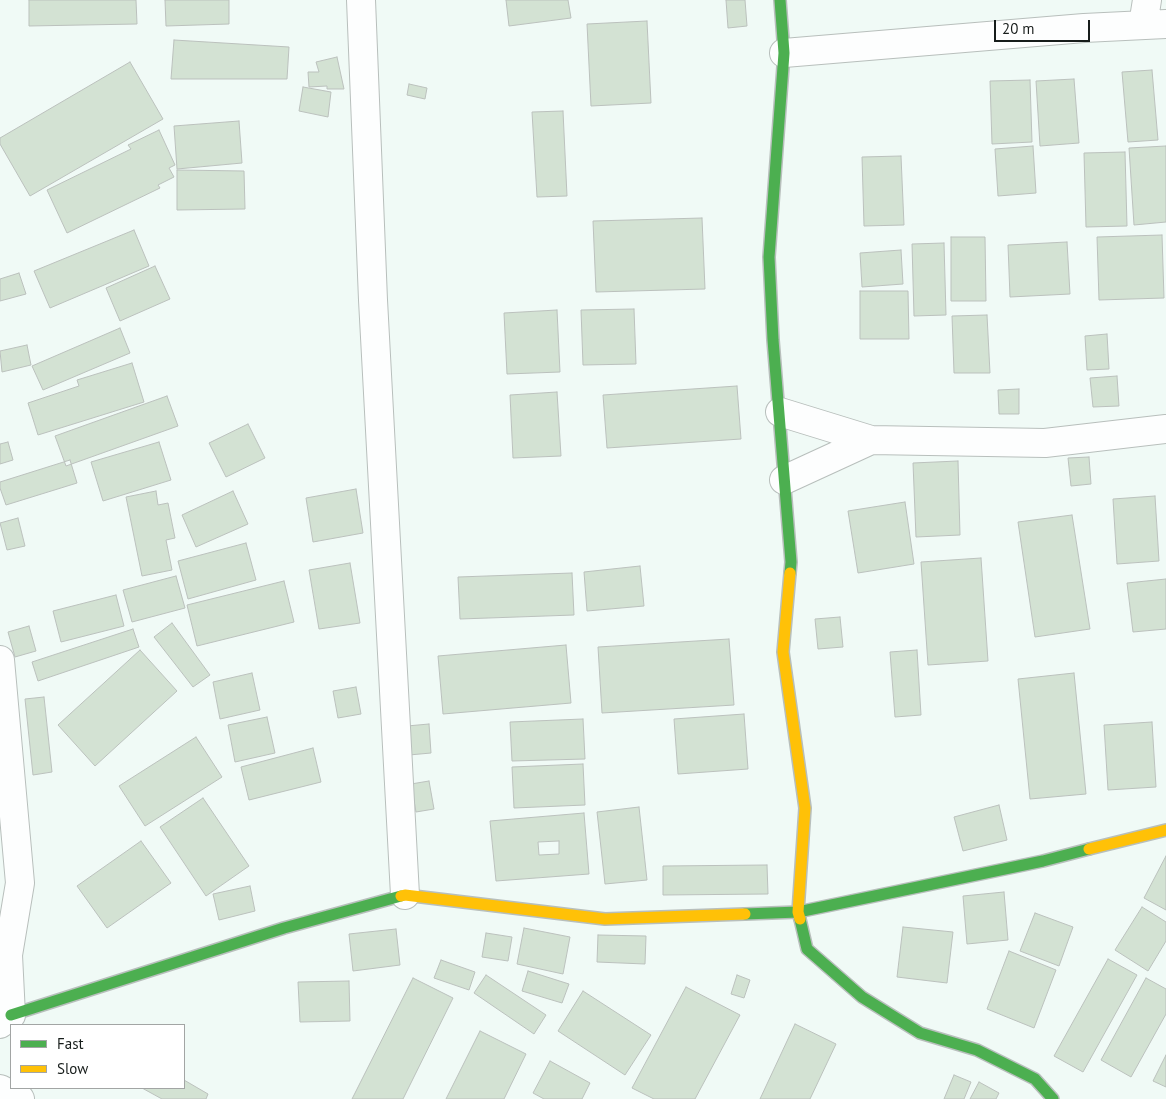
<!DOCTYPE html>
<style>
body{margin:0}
#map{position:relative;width:1166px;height:1099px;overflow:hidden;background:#f0faf6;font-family:"PT Sans",sans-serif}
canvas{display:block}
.legend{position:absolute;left:10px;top:1024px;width:175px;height:65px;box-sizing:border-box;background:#fff;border:1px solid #a2a5a4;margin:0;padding:6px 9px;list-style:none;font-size:15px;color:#171d1b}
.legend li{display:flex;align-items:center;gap:10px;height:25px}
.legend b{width:25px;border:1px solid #a2a5a4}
.scale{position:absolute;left:994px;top:20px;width:96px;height:22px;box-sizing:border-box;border:2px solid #171d1b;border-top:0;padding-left:6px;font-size:15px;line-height:18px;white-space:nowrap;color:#171d1b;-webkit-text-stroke:4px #fff;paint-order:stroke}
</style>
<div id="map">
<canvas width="1166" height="1099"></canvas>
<ul class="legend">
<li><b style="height:6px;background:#4caf50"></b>Fast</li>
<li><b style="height:6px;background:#ffc107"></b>Slow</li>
</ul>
<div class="scale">20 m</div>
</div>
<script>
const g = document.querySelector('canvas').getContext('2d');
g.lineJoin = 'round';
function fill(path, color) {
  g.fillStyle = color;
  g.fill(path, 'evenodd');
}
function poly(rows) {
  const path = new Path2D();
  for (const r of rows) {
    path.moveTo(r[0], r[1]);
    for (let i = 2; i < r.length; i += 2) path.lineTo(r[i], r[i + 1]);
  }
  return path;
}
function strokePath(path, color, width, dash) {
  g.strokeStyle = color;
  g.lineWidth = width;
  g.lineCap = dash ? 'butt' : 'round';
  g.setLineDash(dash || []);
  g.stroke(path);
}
const building = poly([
 [29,0,136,0,137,24,29,26,29,0],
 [165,0,229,0,229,24,166,26,165,0],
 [506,0,568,0,571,18,509,26,506,0],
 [726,0,745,0,747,26,728,28,726,0],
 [647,21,651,103,591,106,587,24,647,21],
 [174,40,289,47,287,79,171,79,174,40],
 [337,57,344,89,327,89,327,86,309,87,308,72,319,72,316,62,337,57],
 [130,62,163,119,30,196,0,144,0,138,130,62],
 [1152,70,1158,140,1128,142,1122,72,1152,70],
 [1074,79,1079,143,1040,146,1036,81,1074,79],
 [1030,80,1032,142,992,144,990,81,1030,80],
 [409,84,427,88,425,99,407,95,409,84],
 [303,87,331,92,328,117,299,111,303,87],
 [563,111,567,196,537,197,532,112,563,111],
 [239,121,242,163,177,169,174,126,239,121],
 [159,130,175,165,169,168,174,177,158,185,160,188,67,233,47,190,131,149,128,145,159,130],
 [1033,146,1036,193,998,196,995,149,1033,146],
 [1166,146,1166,222,1134,225,1129,148,1166,146],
 [1125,152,1127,226,1086,227,1084,153,1125,152],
 [901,156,904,225,864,226,862,157,901,156],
 [177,170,244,171,245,209,177,210,177,170],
 [702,218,705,289,596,292,593,221,702,218],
 [134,230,149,266,50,308,34,271,134,230],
 [1162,235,1164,298,1099,300,1097,237,1162,235],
 [951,237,985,237,986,301,951,301,951,237],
 [1067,242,1070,294,1010,297,1008,245,1067,242],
 [944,243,946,315,914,316,912,244,944,243],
 [901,250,903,284,862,287,860,253,901,250],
 [155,266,170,299,120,321,106,288,155,266],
 [19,273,26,294,0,301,0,279,19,273],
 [860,291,908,291,909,339,860,339,860,291],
 [634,309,636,364,583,365,581,310,634,309],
 [557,310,560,372,507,374,504,313,557,310],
 [987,315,990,373,954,373,952,316,987,315],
 [120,328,130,353,43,390,32,366,120,328],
 [1107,334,1109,369,1087,370,1085,336,1107,334],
 [27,345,31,365,2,372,0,351,27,345],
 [132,363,144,402,38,435,28,403,79,386,77,380,132,363],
 [1117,376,1119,406,1093,407,1090,378,1117,376],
 [737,386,741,439,607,448,603,395,737,386],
 [1019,389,1019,414,999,414,998,390,1019,389],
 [557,392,561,456,513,458,510,395,557,392],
 [167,396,178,426,66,466,55,436,167,396],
 [248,424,265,458,226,477,209,443,248,424],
 [8,442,13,460,0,464,0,444,8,442],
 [159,442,171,480,103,501,91,462,159,442],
 [1089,457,1091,484,1071,486,1068,458,1089,457],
 [70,460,77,483,6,505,0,488,0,482,70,460],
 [958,461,960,535,916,537,913,463,958,461],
 [356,489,363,533,313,542,306,498,356,489],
 [156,491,158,505,168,503,175,538,166,540,172,570,142,576,126,497,156,491],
 [233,491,248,524,196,547,182,515,233,491],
 [1155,496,1159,561,1117,564,1113,499,1155,496],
 [905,502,914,564,858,573,848,511,905,502],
 [1072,515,1090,629,1035,637,1018,522,1072,515],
 [18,518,25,546,7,550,0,523,18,518],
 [246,543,256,580,188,599,178,561,246,543],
 [981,558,988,661,928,665,921,562,981,558],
 [350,563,360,623,319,629,309,570,350,563],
 [640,566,644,606,587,611,584,572,640,566],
 [572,573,574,615,460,619,458,577,572,573],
 [176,576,185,608,132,622,123,590,176,576],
 [1166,579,1166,629,1133,632,1127,583,1166,579],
 [284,581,294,622,197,646,187,605,284,581],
 [116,595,124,626,61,642,53,611,116,595],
 [840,617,843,647,818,649,815,619,840,617],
 [172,623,210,675,193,687,154,637,172,623],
 [29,626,36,651,15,657,8,632,29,626],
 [133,629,139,647,38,681,32,662,133,629],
 [729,639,734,705,602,713,598,647,729,639],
 [566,645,571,703,443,714,438,656,566,645],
 [140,650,177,691,95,766,58,725,140,650],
 [917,650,921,715,895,717,890,652,917,650],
 [252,673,260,710,220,719,213,682,252,673],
 [1074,673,1086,794,1030,799,1018,679,1074,673],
 [356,687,361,714,338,718,333,691,356,687],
 [44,697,52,772,33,775,25,699,44,697],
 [744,714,748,769,678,774,674,719,744,714],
 [267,717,275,753,235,762,228,725,267,717],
 [583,719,585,759,512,761,510,722,583,719],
 [1152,722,1156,787,1108,790,1104,725,1152,722],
 [429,724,431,753,409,755,407,726,429,724],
 [196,737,222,777,145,826,119,786,196,737],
 [313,748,321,782,249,800,241,767,313,748],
 [583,764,585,805,514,808,512,767,583,764],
 [429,781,434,809,416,812,411,784,429,781],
 [203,798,249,866,206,896,160,827,203,798],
 [999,805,1007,840,963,851,954,817,999,805],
 [639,807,647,880,605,884,597,812,639,807],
 [584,813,589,874,496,881,490,821,584,813],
 [559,841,559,854,539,855,538,842,559,841],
 [141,841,171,883,107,928,77,886,141,841],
 [1166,856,1166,910,1144,898,1166,856],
 [767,865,768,894,663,895,663,866,767,865],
 [250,886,255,911,219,920,213,894,250,886],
 [1004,892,1008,940,967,944,963,896,1004,892],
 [1142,907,1166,922,1166,941,1148,971,1115,950,1142,907],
 [1035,913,1073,927,1059,966,1020,951,1035,913],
 [903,927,953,932,947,983,897,977,903,927],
 [524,928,570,937,563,974,517,964,524,928],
 [396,929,400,965,353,971,349,934,396,929],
 [486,933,512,937,508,961,482,957,486,933],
 [598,935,646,936,645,964,597,962,598,935],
 [1009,951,1056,970,1034,1028,987,1009,1009,951],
 [1108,959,1137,975,1083,1072,1054,1056,1108,959],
 [441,960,475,972,469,990,434,978,441,960],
 [528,971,569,984,562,1003,522,991,528,971],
 [486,975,546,1015,534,1034,474,993,486,975],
 [737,975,750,980,744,998,731,994,737,975],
 [413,978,453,998,403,1099,352,1099,413,978],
 [1146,978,1166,989,1166,1014,1131,1077,1101,1060,1146,978],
 [349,981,350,1021,300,1022,298,982,349,981],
 [686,987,740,1015,695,1099,654,1099,632,1088,686,987],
 [583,991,651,1035,625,1075,558,1031,583,991],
 [795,1024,836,1044,810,1099,760,1099,795,1024],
 [480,1031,526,1054,504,1099,446,1099,480,1031],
 [1166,1055,1166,1087,1153,1081,1166,1055],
 [550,1061,590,1083,582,1099,544,1099,533,1093,550,1061],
 [954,1075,971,1082,964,1099,944,1099,954,1075],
 [184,1080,208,1094,206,1099,162,1099,142,1088,184,1088,184,1080],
 [979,1082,999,1093,996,1099,970,1099,979,1082]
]);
fill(building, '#d3e2d3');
strokePath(building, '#bbc1bd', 1);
const street = poly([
 [361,0,373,300,405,895],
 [1143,25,1147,0],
 [784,53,1084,28,1166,24],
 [780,412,871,440,1045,443,1166,429],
 [784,480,871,440],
 [0,660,20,883,8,955,11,1015,0,1024],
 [0,1089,20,1099]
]);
const fast = poly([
 [780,0,784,53,769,257,773,340,791,562,790,573],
 [745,914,798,912,1043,861,1089,849],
 [800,919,807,949,862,997,920,1033,977,1050,1035,1079,1053,1099],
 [11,1015,284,928,401,896]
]);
const slow = poly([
 [790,573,783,652,805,808,798,912,800,919],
 [1089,849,1166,830],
 [401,896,405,895,605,919,745,914]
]);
strokePath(street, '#b8bfbc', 30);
strokePath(fast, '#b8bfbc', 14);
strokePath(slow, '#b8bfbc', 14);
strokePath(street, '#fdfefe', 28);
strokePath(fast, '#4caf50', 11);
strokePath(slow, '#ffc107', 11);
</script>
